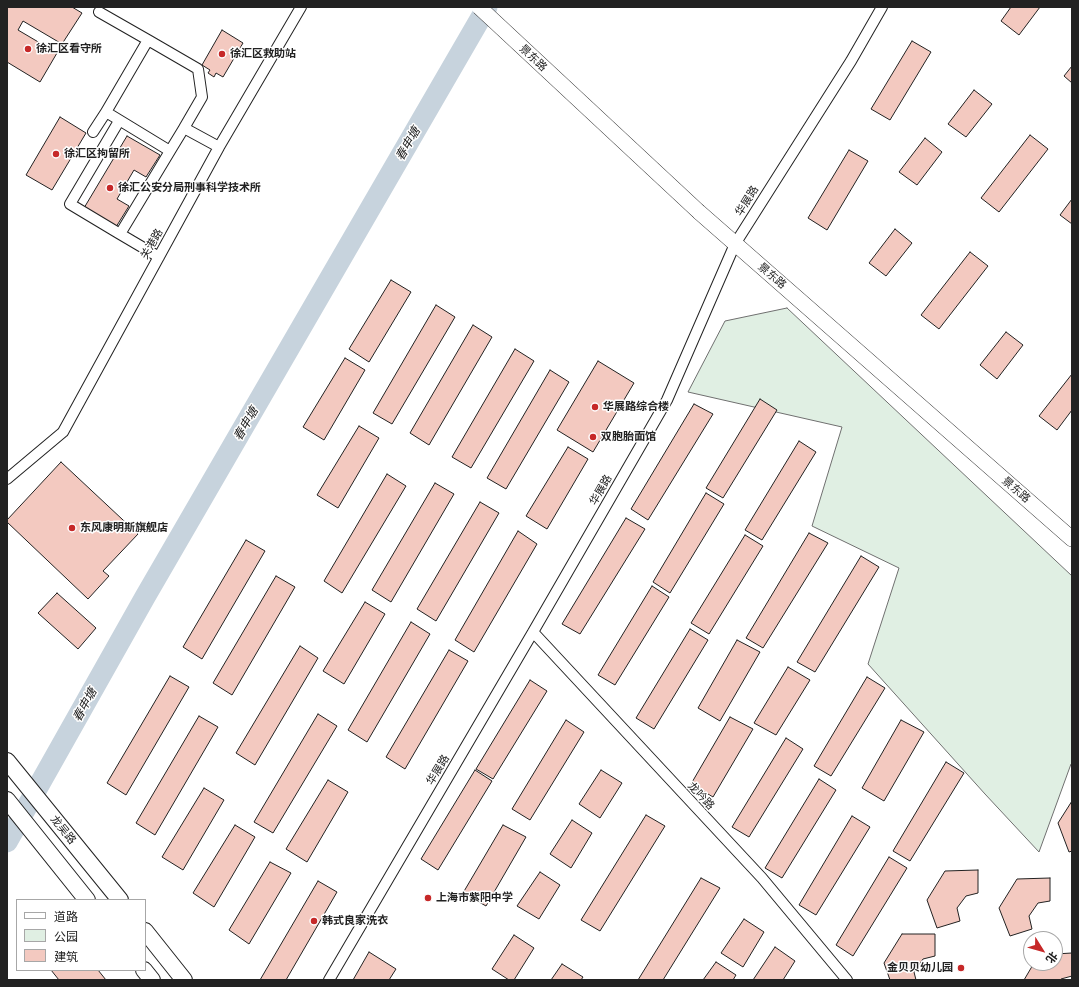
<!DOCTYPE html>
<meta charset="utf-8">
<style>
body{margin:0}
#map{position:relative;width:1079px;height:987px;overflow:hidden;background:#fff;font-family:Mulish,"Noto Sans SC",sans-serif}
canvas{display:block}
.frame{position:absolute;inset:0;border:8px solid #222;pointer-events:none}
.legend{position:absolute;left:16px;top:899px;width:130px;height:72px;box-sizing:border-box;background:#fff;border:1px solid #a7a7a7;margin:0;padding:5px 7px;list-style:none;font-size:12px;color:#222}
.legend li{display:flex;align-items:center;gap:8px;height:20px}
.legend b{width:20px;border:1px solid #a7a7a7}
.north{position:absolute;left:1023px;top:931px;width:40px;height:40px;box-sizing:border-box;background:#fff;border:1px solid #a7a7a7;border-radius:50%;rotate:127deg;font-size:11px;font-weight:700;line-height:16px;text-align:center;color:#222}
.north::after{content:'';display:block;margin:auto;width:14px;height:18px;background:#c62828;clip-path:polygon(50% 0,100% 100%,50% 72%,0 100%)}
</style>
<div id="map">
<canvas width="1079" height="987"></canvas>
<div class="frame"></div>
<ul class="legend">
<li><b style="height:5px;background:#fff"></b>道路</li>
<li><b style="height:11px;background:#e0efe3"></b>公园</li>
<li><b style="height:11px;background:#f3c9c0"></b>建筑</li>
</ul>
<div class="north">北</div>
</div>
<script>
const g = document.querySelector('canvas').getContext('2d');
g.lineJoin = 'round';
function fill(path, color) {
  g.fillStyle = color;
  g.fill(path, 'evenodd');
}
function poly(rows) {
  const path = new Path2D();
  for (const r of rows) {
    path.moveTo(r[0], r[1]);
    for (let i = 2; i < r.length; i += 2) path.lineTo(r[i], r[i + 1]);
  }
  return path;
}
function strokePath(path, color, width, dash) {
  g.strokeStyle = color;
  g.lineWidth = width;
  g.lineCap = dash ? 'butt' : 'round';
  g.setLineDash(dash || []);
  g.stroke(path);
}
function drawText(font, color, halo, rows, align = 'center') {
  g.font = font + ' Mulish,"Noto Sans SC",sans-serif';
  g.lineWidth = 3;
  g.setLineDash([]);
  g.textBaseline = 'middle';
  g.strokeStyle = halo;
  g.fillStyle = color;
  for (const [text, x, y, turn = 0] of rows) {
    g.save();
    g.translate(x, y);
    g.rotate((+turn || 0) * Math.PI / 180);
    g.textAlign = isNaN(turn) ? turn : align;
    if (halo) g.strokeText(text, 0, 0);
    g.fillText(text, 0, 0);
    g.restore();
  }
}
const green = poly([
 [787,308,1072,576,1072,764,1071,764,1039,852,985,794,868,664,899,568,812,526,842,427,688,392,725,321,787,308]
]);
fill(green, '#e0efe3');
strokePath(green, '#6f6f6f', 1);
strokePath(poly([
 [7,842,145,597,487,7]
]), '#c7d3dd', 21);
const building = poly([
 [7,7,72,7,82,13,62,44,23,21,18,30,57,53,40,82,7,62,7,7],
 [1011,7,1040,7,1019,35,1001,21,1011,7],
 [222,30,243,43,223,77,216,73,214,77,208,73,210,70,202,65,222,30],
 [912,41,931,52,890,120,871,109,912,41],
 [1072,66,1072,83,1064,76,1072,66],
 [974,90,992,104,966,137,948,124,974,90],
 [60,117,86,133,52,190,26,175,60,117],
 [1030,135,1048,149,999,212,981,198,1030,135],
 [127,136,160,155,146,177,134,170,117,199,129,206,116,227,84,208,127,136],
 [925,138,942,152,917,185,899,172,925,138],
 [849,150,868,161,827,230,808,218,849,150],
 [1072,199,1072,224,1060,215,1072,199],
 [895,229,912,243,886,276,869,263,895,229],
 [970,252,988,266,939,329,921,315,970,252],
 [391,280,411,292,369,362,349,349,391,280],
 [436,305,455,317,392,424,373,413,436,305],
 [473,325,492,337,429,445,410,433,473,325],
 [1006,332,1023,345,997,379,980,365,1006,332],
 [515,349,534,361,471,468,452,457,515,349],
 [345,358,365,370,324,440,303,427,345,358],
 [598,361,634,383,593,452,557,430,598,361],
 [550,370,569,382,506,489,487,478,550,370],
 [1072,374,1072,410,1057,430,1039,416,1072,374],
 [760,399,777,410,723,498,706,488,760,399],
 [694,404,713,414,648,520,631,509,694,404],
 [359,426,379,438,338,508,317,495,359,426],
 [799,441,816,452,762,540,745,530,799,441],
 [568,447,588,459,547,529,526,516,568,447],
 [61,462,138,534,103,571,109,576,88,599,7,522,7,520,61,462],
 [387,474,406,486,342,593,324,581,387,474],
 [435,483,454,494,391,602,372,590,435,483],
 [706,493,724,504,670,593,653,582,706,493],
 [480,502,499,513,436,621,417,609,480,502],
 [626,518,645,529,580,634,562,624,626,518],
 [518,531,537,544,474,652,455,640,518,531],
 [809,533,828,543,763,648,746,638,809,533],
 [745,535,763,546,709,634,691,623,745,535],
 [246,540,265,551,202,659,183,647,246,540],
 [861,556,879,567,815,672,797,662,861,556],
 [276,576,295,587,232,695,213,683,276,576],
 [652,586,669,597,615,685,598,675,652,586],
 [57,593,96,628,78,649,38,613,57,593],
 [365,602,385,614,344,684,323,671,365,602],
 [411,622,430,634,367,742,348,730,411,622],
 [690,629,708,640,654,729,636,718,690,629],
 [737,640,760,652,720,721,698,708,737,640],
 [300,646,318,658,255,765,236,753,300,646],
 [449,650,468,661,405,769,386,757,449,650],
 [788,667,810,680,776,735,754,723,788,667],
 [170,676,189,687,126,795,107,783,170,676],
 [867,677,885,688,831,776,814,766,867,677],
 [530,680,547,691,493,779,476,769,530,680],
 [318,714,337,726,273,833,254,822,318,714],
 [199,716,218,727,155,835,136,823,199,716],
 [730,717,753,729,713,797,691,784,730,717],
 [566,720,584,732,530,820,512,809,566,720],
 [901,720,924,732,884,801,862,788,901,720],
 [786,738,803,749,749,837,732,827,786,738],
 [946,762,964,773,910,861,893,851,946,762],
 [475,770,492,781,438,870,421,859,475,770],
 [601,770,622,783,600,818,579,804,601,770],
 [819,779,836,790,782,878,765,868,819,779],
 [328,780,348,792,307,862,286,849,328,780],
 [204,788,224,800,183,870,162,857,204,788],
 [1072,801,1072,851,1069,852,1058,823,1072,801],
 [646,815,665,826,600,931,581,920,646,815],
 [852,816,870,827,816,915,799,905,852,816],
 [572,820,592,833,571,868,550,854,572,820],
 [235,825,255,837,214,907,193,893,235,825],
 [503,825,526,837,486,906,463,893,503,825],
 [889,857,907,868,853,956,836,945,889,857],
 [270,862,291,873,249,944,229,930,270,862],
 [978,870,978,893,966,896,957,908,960,921,937,928,927,900,945,871,978,870],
 [540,872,560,885,539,919,517,906,540,872],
 [701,878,720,888,663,980,638,980,701,878],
 [1050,878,1050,901,1038,903,1029,916,1032,929,1010,936,999,908,1017,879,1050,878],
 [318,881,337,892,286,980,260,980,318,881],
 [744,919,764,932,743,967,721,953,744,919],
 [902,934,935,934,935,956,923,959,914,972,916,980,890,980,884,963,902,934],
 [514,935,534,948,514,980,509,980,492,969,514,935],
 [775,947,795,961,783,980,753,980,775,947],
 [369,952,396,969,389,980,353,980,369,952],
 [1072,953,1072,976,1061,979,1060,980,1024,980,1034,963,1055,963,1055,954,1072,953],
 [716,962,736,975,733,980,703,980,716,962],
 [562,964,583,977,581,980,551,980,562,964],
 [51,970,98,970,106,980,59,980,51,970]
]);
fill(building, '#f3c9c0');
strokePath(building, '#222', 1);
const street = poly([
 [99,12,148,40],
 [119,121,70,204,120,234],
 [184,128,170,151,106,112,148,40,198,69,202,97,184,128,219,147],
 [93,132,106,112],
 [159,257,120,234,170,151],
 [7,479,63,432,219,147,301,7],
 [533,632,762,878,847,980],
 [329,980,533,632,667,400,735,244,851,61,882,7]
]);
const secondary = poly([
 [699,212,1072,539]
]);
const primary = poly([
 [7,761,120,900],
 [7,800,87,900],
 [145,931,184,980],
 [144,970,152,980]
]);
strokePath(street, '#222', 12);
strokePath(secondary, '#222', 16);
strokePath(primary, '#222', 18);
strokePath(street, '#fff', 10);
strokePath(secondary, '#fff', 15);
strokePath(primary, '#fff', 16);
const secondaryBridge = poly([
 [479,7,699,212]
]);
strokePath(secondaryBridge, '#222', 16, []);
strokePath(secondaryBridge, '#fff', 15);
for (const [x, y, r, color] of [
 [28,49,4,"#c62828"],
 [222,54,4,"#c62828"],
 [56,154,4,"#c62828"],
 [110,188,4,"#c62828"],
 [595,407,4,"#c62828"],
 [593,437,4,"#c62828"],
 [72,528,4,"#c62828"],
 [428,898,4,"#c62828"],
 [314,921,4,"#c62828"],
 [961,968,4,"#c62828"]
]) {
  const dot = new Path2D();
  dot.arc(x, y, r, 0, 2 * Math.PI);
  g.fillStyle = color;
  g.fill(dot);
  strokePath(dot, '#fff', 1.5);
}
drawText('bold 11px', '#222', '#fff', [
 ["徐汇区看守所",36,49],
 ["徐汇区救助站",230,54],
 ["徐汇区拘留所",64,154],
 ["徐汇公安分局刑事科学技术所",118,188],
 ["华展路综合楼",603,407],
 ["双胞胎面馆",601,437],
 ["东风康明斯旗舰店",80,528],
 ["上海市紫阳中学",436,898],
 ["韩式良家洗衣",322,921],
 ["金贝贝幼儿园",953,968,"right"]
], 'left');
drawText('11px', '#222', '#fff', [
 ["景东路",533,58,43],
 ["华展路",747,201,-58],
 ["关港路",152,244,-60],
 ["景东路",772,276,41],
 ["华展路",601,490,-60],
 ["景东路",1016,490,41],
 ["华展路",438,770,-59],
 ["龙吟路",701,796,47],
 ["龙吴路",63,830,51]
]);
drawText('italic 12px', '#222', '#fff', [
 ["春申塘",408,144,-60],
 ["春申塘",246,424,-60],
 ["春申塘",85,705,-61]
]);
</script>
